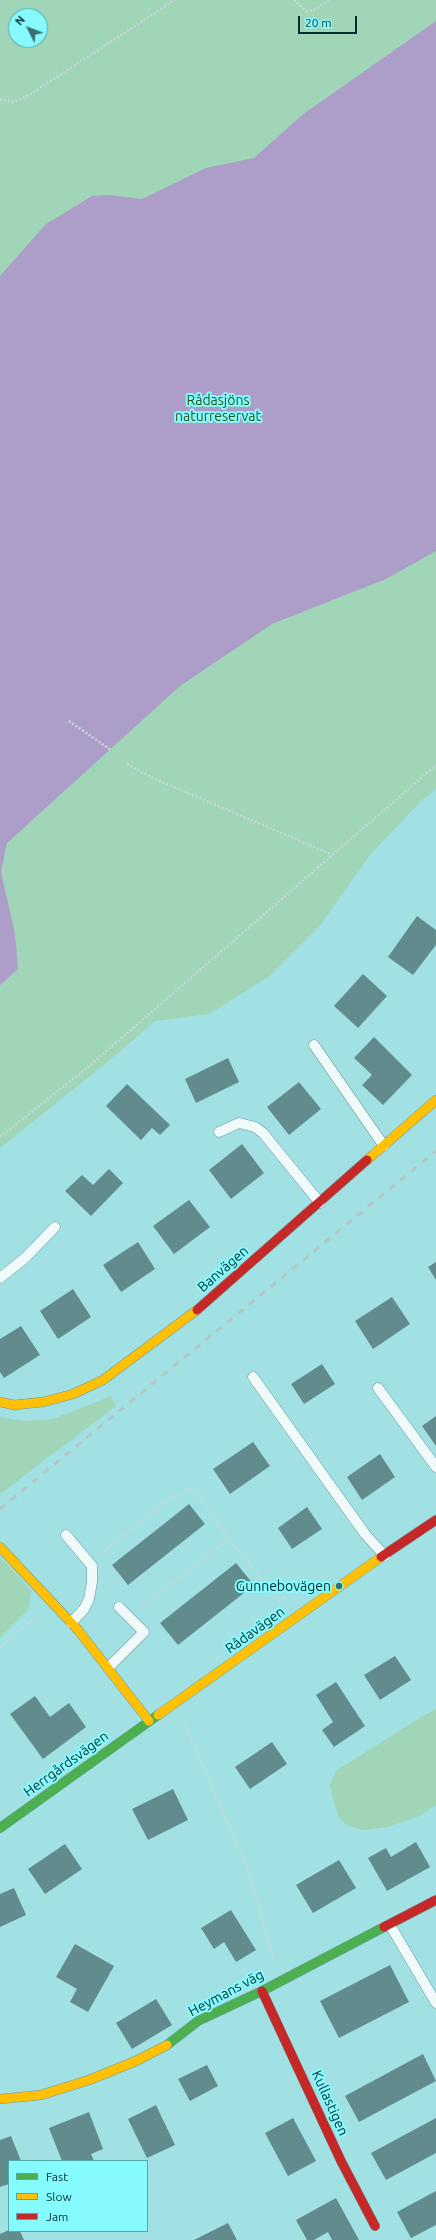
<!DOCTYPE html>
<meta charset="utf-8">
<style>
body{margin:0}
#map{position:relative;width:436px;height:2240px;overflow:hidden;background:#a1e1e3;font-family:Ubuntu,sans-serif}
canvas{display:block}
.legend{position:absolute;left:8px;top:2160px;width:140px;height:72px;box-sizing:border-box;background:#85fbff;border:1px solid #52a9ac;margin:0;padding:5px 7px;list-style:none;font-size:12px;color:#062e30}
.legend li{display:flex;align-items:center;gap:8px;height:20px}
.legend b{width:20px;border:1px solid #52a9ac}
.north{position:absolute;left:8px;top:8px;width:40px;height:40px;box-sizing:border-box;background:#85fbff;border:1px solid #52a9ac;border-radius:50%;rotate:312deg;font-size:11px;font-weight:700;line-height:16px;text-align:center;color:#062e30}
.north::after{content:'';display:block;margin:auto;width:14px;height:18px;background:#3c6d6f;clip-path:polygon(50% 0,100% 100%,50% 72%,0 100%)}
.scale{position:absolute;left:298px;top:16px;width:59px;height:18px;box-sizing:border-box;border:2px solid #062e30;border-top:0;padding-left:5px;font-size:12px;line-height:14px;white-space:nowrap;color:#062e30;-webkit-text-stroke:3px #85fbff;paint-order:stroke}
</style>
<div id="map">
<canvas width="436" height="2240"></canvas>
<ul class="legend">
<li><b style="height:5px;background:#4caf50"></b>Fast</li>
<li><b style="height:5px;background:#ffc107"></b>Slow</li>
<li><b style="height:5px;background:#c62828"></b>Jam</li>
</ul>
<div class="north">N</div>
<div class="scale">20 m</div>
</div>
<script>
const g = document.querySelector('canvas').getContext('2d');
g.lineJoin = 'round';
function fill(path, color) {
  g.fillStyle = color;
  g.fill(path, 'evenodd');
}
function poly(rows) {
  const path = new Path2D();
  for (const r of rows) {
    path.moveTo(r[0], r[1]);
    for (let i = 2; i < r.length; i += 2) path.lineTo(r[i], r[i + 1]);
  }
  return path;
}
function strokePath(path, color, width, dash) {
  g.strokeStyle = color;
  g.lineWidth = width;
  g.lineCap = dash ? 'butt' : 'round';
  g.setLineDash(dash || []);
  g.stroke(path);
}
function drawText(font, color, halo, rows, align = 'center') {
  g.font = font + ' Ubuntu,sans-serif';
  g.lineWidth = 4;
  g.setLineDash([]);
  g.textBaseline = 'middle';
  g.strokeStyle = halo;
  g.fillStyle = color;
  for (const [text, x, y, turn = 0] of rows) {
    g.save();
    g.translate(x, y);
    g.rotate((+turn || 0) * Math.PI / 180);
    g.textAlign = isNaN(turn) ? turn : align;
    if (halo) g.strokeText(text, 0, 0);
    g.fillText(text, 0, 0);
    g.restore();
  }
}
fill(poly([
 [0,0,436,0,436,789,422,800,370,855,319,927,270,976,209,1014,155,1021,110,1060,0,1148],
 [16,16,40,16,40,40,16,40],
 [111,1396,116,1406,0,1494,0,1417,24,1421,53,1419],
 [0,1557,31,1590,29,1609,0,1638],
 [436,1709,436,1805,419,1816,387,1827,363,1830,348,1826,339,1818,334,1803,330,1785,336,1771,421,1717]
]), '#a0d5b7');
fill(poly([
 [436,21,436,551,386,579,272,624,180,686,7,843,1,872,15,934,18,969,0,985,0,276,46,224,92,196,109,195,142,199,206,168,254,158,302,115]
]), '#ac9ec8');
fill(poly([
 [417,916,436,930,436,945,413,975,388,957],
 [363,974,387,996,358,1028,334,1006],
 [374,1037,412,1075,383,1105,362,1085,372,1075,354,1058],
 [228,1058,239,1082,196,1103,185,1079],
 [299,1082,321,1109,289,1135,267,1107],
 [127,1084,170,1125,160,1135,152,1128,141,1140,106,1106],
 [242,1144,264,1173,231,1199,209,1170],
 [109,1169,123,1183,91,1216,65,1191,82,1175,93,1185],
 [189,1200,210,1227,174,1254,153,1226],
 [138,1242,155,1269,121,1292,103,1265],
 [436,1262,436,1280,428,1267],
 [73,1289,91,1317,58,1339,40,1311],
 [392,1297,410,1324,373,1349,355,1321],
 [21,1326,40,1355,4,1378,0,1372,0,1339],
 [322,1364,335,1384,304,1404,291,1384],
 [436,1416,436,1446,422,1426],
 [253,1442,270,1466,230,1494,213,1469],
 [380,1454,395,1477,362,1500,347,1477],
 [189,1504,205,1524,128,1585,112,1565],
 [307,1507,322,1529,292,1549,278,1528],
 [236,1563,254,1585,178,1645,160,1623],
 [395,1656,411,1680,380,1700,364,1675],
 [336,1682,365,1726,334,1747,322,1730,333,1722,316,1695],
 [35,1696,50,1717,69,1703,86,1727,43,1759,10,1714],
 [272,1742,287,1764,250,1789,235,1767],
 [173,1789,188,1820,148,1840,132,1809],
 [416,1842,430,1867,387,1891,368,1858,386,1848,391,1857],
 [65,1844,82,1869,45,1894,28,1869],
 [339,1860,356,1888,313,1913,296,1885],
 [14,1888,26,1915,0,1927,0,1894],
 [231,1910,256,1950,236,1962,224,1942,214,1949,201,1928],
 [75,1944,114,1966,88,2012,70,2002,77,1989,56,1977],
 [390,1965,409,2002,339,2038,320,2001],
 [156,1999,172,2025,132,2049,116,2023],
 [423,2054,436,2081,359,2122,345,2096],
 [207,2065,218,2086,190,2101,178,2079],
 [156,2105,175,2145,147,2158,128,2119],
 [89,2112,103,2149,91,2154,94,2161,62,2161,49,2128],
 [293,2118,316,2161,288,2176,265,2133],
 [436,2118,436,2153,386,2180,371,2153],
 [11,2136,21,2161,9,2161,9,2184,0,2187,0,2140],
 [436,2191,436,2225,411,2238,397,2212],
 [336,2198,359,2240,332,2240,328,2232,314,2240,307,2240,296,2220],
 [228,2223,237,2240,194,2240],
 [9,2230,20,2231,24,2240,0,2240,0,2234]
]), '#618b8d');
const lane = poly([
 [314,1045,384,1146],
 [219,1132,239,1123,255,1127,263,1133,320,1203],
 [0,1278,25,1258,55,1227],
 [253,1377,365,1534,385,1556],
 [378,1388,436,1467],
 [66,1535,92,1566,92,1582,89,1599,84,1609,71,1623],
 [108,1668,144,1632,119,1607],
 [390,1925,436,2003]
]);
const fast = poly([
 [0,1828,158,1715],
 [167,2045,198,2021,262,1991,384,1927]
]);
const slow = poly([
 [367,1160,436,1100],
 [0,1402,14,1405,43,1402,73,1394,103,1380,197,1310],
 [0,1547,78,1630,149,1721],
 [158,1715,381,1557],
 [0,2099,41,2095,89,2080,136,2061,167,2045]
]);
const jam = poly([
 [197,1310,367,1160],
 [381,1557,436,1520],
 [384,1927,436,1900],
 [262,1991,341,2161,375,2226]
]);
strokePath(lane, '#6b9a9c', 11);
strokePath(fast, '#6b9a9c', 10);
strokePath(slow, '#6b9a9c', 10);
strokePath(jam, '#6b9a9c', 10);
strokePath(poly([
 [294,0,306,11,314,10,329,0],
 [0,99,14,102,26,97,175,0],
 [69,721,111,750],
 [127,764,155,779,333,855],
 [0,1137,87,1068,436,765],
 [101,1553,173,1496,175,1499,192,1486,229,1539,281,1602],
 [140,1608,229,1539],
 [0,1647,36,1616],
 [184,1723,248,1869,274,1960]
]), '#c3d8d9', 2.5, [2, 2]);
strokePath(lane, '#f1fafb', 10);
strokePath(fast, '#4caf50', 9);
strokePath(slow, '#ffc107', 9);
strokePath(jam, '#c62828', 9);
strokePath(poly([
 [0,1509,436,1151]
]), '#b4c6c6', 3, [7, 7]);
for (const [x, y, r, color] of [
 [339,1586,4,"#3c6d6f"]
]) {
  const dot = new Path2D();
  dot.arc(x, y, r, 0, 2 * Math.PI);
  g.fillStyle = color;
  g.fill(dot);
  strokePath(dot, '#85fbff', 1.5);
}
drawText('14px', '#275517', '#85fbff', [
 ["Rådasjöns",218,400],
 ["naturreservat",218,416]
]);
drawText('14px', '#062e30', '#85fbff', [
 ["Banvägen",223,1269,-41],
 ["Rådavägen",255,1630,-36],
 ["Herrgårdsvägen",66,1764,-36],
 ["Heymans väg",226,1993,-28],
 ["Kullastigen",330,2103,66]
]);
drawText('14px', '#062e30', '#85fbff', [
 ["Gunnebovägen",331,1586]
], 'right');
</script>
